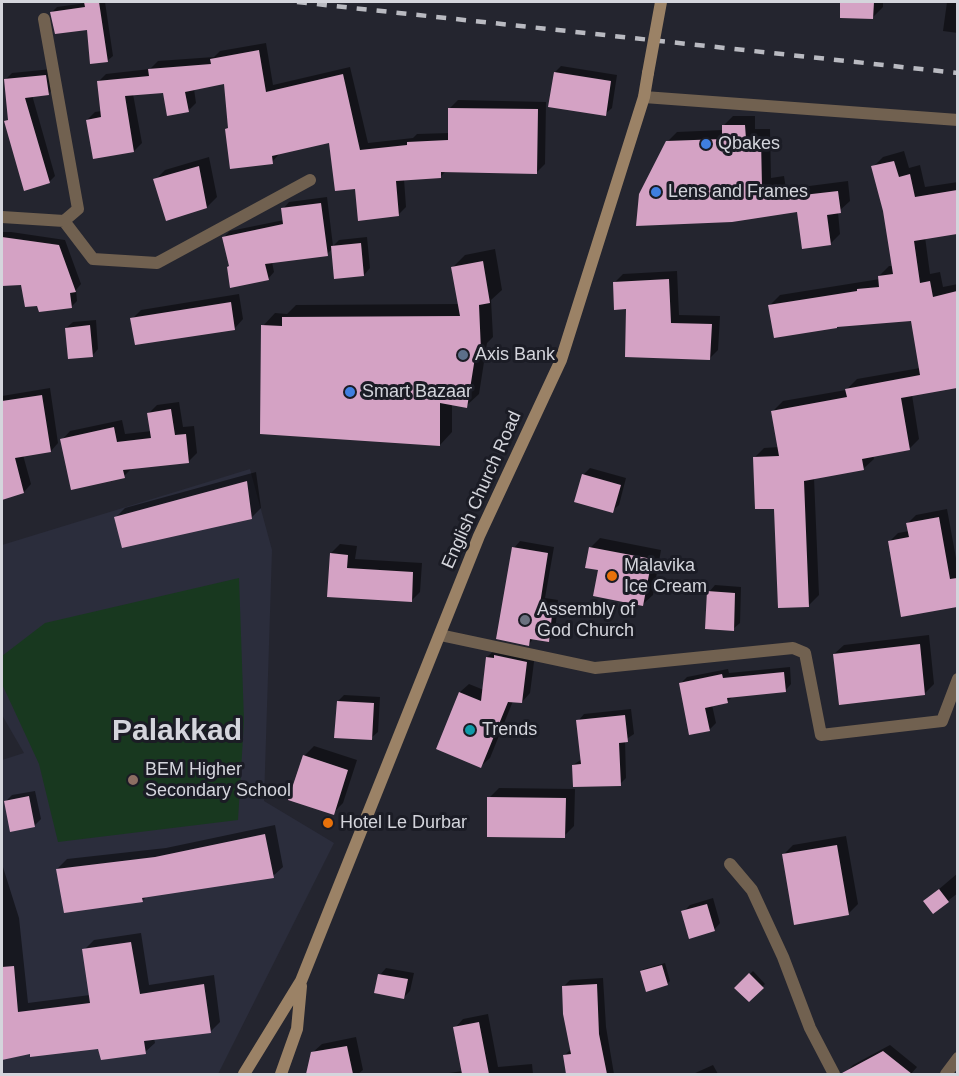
<!DOCTYPE html>
<style>
body{margin:0}
#map{position:relative;width:959px;height:1076px;overflow:hidden;background:#24252f;font-family:Helvetica,sans-serif}
canvas{display:block}
.frame{position:absolute;inset:0;border:3px solid #d4d5dc;pointer-events:none}
</style>
<div id="map">
<canvas width="959" height="1076"></canvas>
<div class="frame"></div>
</div>
<script>
const g = document.querySelector('canvas').getContext('2d');
g.lineJoin = 'round';
function fill(path, color) {
  g.fillStyle = color;
  g.fill(path, 'evenodd');
}
function poly(rows) {
  const path = new Path2D();
  for (const r of rows) {
    path.moveTo(r[0], r[1]);
    for (let i = 2; i < r.length; i += 2) path.lineTo(r[i], r[i + 1]);
  }
  return path;
}
function strokePath(path, color, width, dash) {
  g.strokeStyle = color;
  g.lineWidth = width;
  g.lineCap = dash ? 'butt' : 'round';
  g.setLineDash(dash || []);
  g.stroke(path);
}
function drawText(font, color, halo, rows, align = 'center') {
  g.font = font + ' Helvetica,sans-serif';
  g.lineWidth = 6;
  g.setLineDash([]);
  g.textBaseline = 'middle';
  g.strokeStyle = halo;
  g.fillStyle = color;
  for (const [text, x, y, turn = 0] of rows) {
    g.save();
    g.translate(x, y);
    g.rotate((+turn || 0) * Math.PI / 180);
    g.textAlign = isNaN(turn) ? turn : align;
    if (halo) g.strokeText(text, 0, 0);
    g.fillText(text, 0, 0);
    g.restore();
  }
}
fill(poly([
 [250,469,272,550,264,801,334,843,218,1074,2,1074,2,760,24,753,2,715,2,545]
]), '#2b2d3c');
fill(poly([
 [239,578,244,721,238,820,58,842,39,764,2,684,2,656,45,623]
]), '#18381f');
fill(poly([
 [86,2,105,2,113,56,107,61,88,28,52,12,57,7,86,3],
 [842,2,883,2,883,7,873,17,842,16],
 [947,2,958,2,958,33,943,31],
 [266,43,273,85,350,67,368,143,413,138,417,134,449,133,450,108,458,100,546,102,545,164,537,172,446,171,440,177,404,179,406,207,398,215,356,187,330,141,280,153,272,162,230,126,225,83,194,89,196,103,188,111,164,92,133,94,142,143,134,151,87,120,95,112,102,111,98,82,106,74,150,69,158,61,214,57,220,51],
 [561,66,617,75,612,108,605,114,555,72],
 [52,69,55,87,49,93,32,95,55,176,49,182,6,122,9,118,5,80,12,73],
 [733,116,755,116,755,129,770,129,771,178,784,176,786,189,848,181,850,201,838,212,840,234,830,244,798,210,667,142,677,132,723,130,723,126],
 [904,151,909,168,920,165,925,187,958,182,958,232,925,237,930,274,940,272,943,287,958,284,958,387,912,395,919,439,909,449,873,455,874,459,863,469,814,478,819,595,809,605,775,507,754,458,764,448,779,447,773,411,783,401,846,390,857,379,920,368,912,320,770,305,780,295,880,279,879,276,889,266,893,266,884,211,873,167,883,157],
 [209,157,217,197,207,207,155,180,165,170],
 [327,197,333,246,339,240,367,237,370,268,364,275,333,248,327,254,272,262,274,272,268,279,230,266,224,237,230,231,284,220,283,209,289,202],
 [2,232,11,232,65,240,81,284,76,290,77,301,71,307,22,283,2,285],
 [495,249,502,290,491,300,493,337,487,343,479,394,466,406,452,404,452,432,440,445,263,326,275,313,287,314,296,305,459,304,453,267,465,255],
 [677,271,679,315,720,316,718,350,710,358,628,308,614,283,623,274],
 [239,294,243,319,235,328,132,319,141,310],
 [96,320,98,349,92,356,66,328,73,322],
 [50,388,58,443,51,451,23,455,31,484,24,492,2,498,2,396],
 [179,402,183,427,194,426,197,453,189,461,133,467,124,476,62,440,70,431,122,420,125,434,152,431,149,413,157,405],
 [590,468,626,478,619,505,612,511,576,501,584,474],
 [256,472,261,508,251,518,116,517,125,508],
 [947,509,958,569,958,611,957,606,890,541,898,533,909,531,908,523,916,515],
 [600,538,661,550,653,595,643,604,600,569,590,548],
 [520,541,554,547,545,598,558,600,555,634,549,640,534,638,529,644,514,548],
 [340,544,357,546,355,559,422,563,420,592,411,601,329,596,331,553],
 [715,585,741,587,740,623,733,629,709,592],
 [929,635,934,684,924,694,834,654,844,645],
 [496,649,535,654,530,693,522,702,513,701,490,758,481,766,437,748,460,692,469,684,484,690,487,657],
 [790,667,791,684,785,691,733,696,727,702,712,705,716,723,709,730,681,683,687,677,728,669,729,673],
 [344,695,380,697,378,732,371,738,338,701],
 [631,709,634,734,625,740,626,778,620,784,573,765,582,759,578,721,584,714],
 [314,746,357,760,343,803,333,813,304,756],
 [499,788,575,789,574,826,564,836,489,798],
 [35,791,41,819,34,826,6,801,12,795],
 [275,825,283,867,273,876,147,896,142,901,57,869,67,859,166,848],
 [846,836,858,904,848,914,783,855,793,845],
 [2,864,19,918,28,1003,90,995,84,950,94,940,141,933,149,985,214,975,220,1022,210,1032,154,1038,155,1043,145,1052,99,1047,31,1053,2,1058],
 [958,873,958,893,933,912,925,901],
 [713,898,720,923,714,930,683,912,690,905],
 [665,963,670,981,667,984,641,971,644,969],
 [386,968,414,973,410,991,404,997,380,975],
 [753,971,765,984,749,1000,736,988],
 [603,978,606,1027,614,1074,568,1074,564,1056,571,1049,564,986,570,980],
 [488,1014,498,1067,532,1064,533,1074,442,1074,463,1071,455,1028,463,1019],
 [356,1037,363,1070,358,1074,307,1074,312,1053,322,1044],
 [890,1045,917,1067,911,1074,848,1074,846,1072,853,1065],
 [713,1065,718,1074,693,1074]
]), '#0007');
fill(poly([
 [84,2,99,2,108,62,90,64,87,30,55,34,50,12,85,7],
 [840,2,874,2,873,19,840,18],
 [259,50,266,92,343,74,360,150,407,145,407,142,448,140,448,108,538,109,537,174,441,172,441,178,396,181,399,216,358,221,355,189,335,191,329,143,272,156,273,164,230,169,225,129,228,128,224,84,185,92,189,112,167,116,163,93,125,96,134,152,93,159,86,120,101,117,97,81,149,76,148,69,211,64,210,59],
 [554,72,611,81,606,116,548,107],
 [46,75,49,95,25,98,50,183,24,191,4,121,8,120,4,79],
 [722,125,745,125,746,139,761,139,762,187,775,185,777,198,838,191,841,213,827,215,831,245,802,249,797,212,732,222,636,226,639,194,666,141,722,139],
 [894,161,899,177,910,174,915,197,957,190,957,234,914,241,920,283,930,281,933,297,957,291,957,388,901,398,910,450,862,459,864,470,804,481,809,607,778,608,774,509,755,509,753,457,779,456,771,411,847,397,845,389,920,375,911,321,837,327,837,328,774,338,768,305,857,291,857,289,879,287,878,276,893,274,883,211,871,166],
 [199,166,207,208,166,221,153,179],
 [321,203,328,256,265,264,269,280,230,288,227,267,229,266,222,237,283,224,281,208],
 [2,237,59,245,76,292,70,293,72,308,39,312,37,306,25,307,21,285,2,286],
 [361,243,364,276,334,279,331,246],
 [483,261,490,303,479,305,481,351,476,351,467,408,440,403,440,446,260,434,261,325,282,326,282,317,460,316,451,267],
 [669,279,671,323,712,324,710,360,625,357,626,309,614,310,613,282],
 [231,302,235,330,135,345,130,318],
 [90,325,93,357,68,359,65,328],
 [42,395,51,452,15,458,24,493,2,500,2,401],
 [171,409,175,435,186,434,189,463,123,470,125,478,71,490,60,439,114,427,117,442,151,438,147,413],
 [582,474,621,485,613,513,574,502],
 [247,481,252,519,122,548,114,517],
 [939,517,950,579,957,578,957,607,901,617,888,541,909,537,906,523],
 [512,547,548,553,540,604,553,606,549,642,530,639,529,646,496,639],
 [589,547,652,559,643,606,593,596,598,570,585,568],
 [330,553,348,555,347,568,413,572,412,602,327,597],
 [707,591,735,593,734,631,705,629],
 [920,644,925,695,839,705,833,654],
 [494,655,527,662,522,703,508,702,481,768,436,749,459,692,481,701,486,657,494,658],
 [784,672,786,692,727,698,728,703,705,708,710,731,689,735,679,683,722,674,723,678],
 [337,701,374,703,372,740,334,738],
 [625,715,628,742,619,743,621,786,573,787,572,765,581,764,576,720],
 [303,755,348,770,334,815,288,800],
 [29,796,35,827,10,832,4,801],
 [487,797,566,798,565,838,487,837],
 [265,834,274,878,142,898,143,902,64,913,56,869,155,857],
 [837,845,849,915,794,925,782,854],
 [939,889,949,902,933,914,923,901],
 [707,904,715,931,689,939,681,911],
 [131,942,140,994,204,984,211,1033,144,1041,146,1054,101,1060,98,1049,30,1057,30,1054,2,1060,2,967,14,966,18,1012,90,1003,82,949],
 [662,965,668,985,646,992,640,971],
 [749,973,764,988,749,1002,734,988],
 [378,974,408,979,404,999,374,993],
 [597,984,599,1034,607,1074,566,1074,563,1055,571,1054,563,1014,562,986],
 [479,1022,489,1074,462,1074,453,1027],
 [347,1046,353,1074,306,1074,311,1052],
 [883,1051,912,1074,842,1074,842,1073]
]), '#d4a2c4');
strokePath(poly([
 [44,19,78,209,64,221],
 [2,217,64,221,93,259,157,263,310,180],
 [440,635,595,668,793,648,805,653,821,735,942,721,958,679],
 [730,864,752,890,783,957,810,1028,834,1074]
]), '#716150', 12);
strokePath(poly([
 [644,97,958,120],
 [946,1074,958,1058]
]), '#716150', 12);
strokePath(poly([
 [244,1074,301,981,479,536,561,360,644,97,648,73],
 [281,1074,297,1029,301,986]
]), '#9b8266', 12);
strokePath(poly([
 [297,2,958,73]
]), '#b9bac1', 4.5, [10, 10]);
strokePath(poly([
 [648,73,661,2]
]), '#9b8266', 12);
for (const [x, y, r, color] of [
 [706,144,6,"#3f7fe0"],
 [656,192,6,"#3f7fe0"],
 [463,355,6,"#5c6f8a"],
 [350,392,6,"#3f7fe0"],
 [612,576,6,"#e8710a"],
 [525,620,6,"#6b7280"],
 [470,730,6,"#0f9aa8"],
 [133,780,6,"#8d6e63"],
 [328,823,6,"#e8710a"]
]) {
  const dot = new Path2D();
  dot.arc(x, y, r, 0, 2 * Math.PI);
  g.fillStyle = color;
  g.fill(dot);
  strokePath(dot, '#1b1c25', 2);
}
drawText('18px', '#d4d5dc', '#1b1c25', [
 ["Qbakes",718,144],
 ["Lens and Frames",668,192],
 ["Axis Bank",475,355],
 ["Smart Bazaar",362,392],
 ["Malavika",624,566],
 ["Ice Cream",624,587],
 ["Assembly of",537,610],
 ["God Church",537,631],
 ["Trends",482,730],
 ["BEM Higher",145,770],
 ["Secondary School",145,791],
 ["Hotel Le Durbar",340,823]
], 'left');
drawText('18px', '#d4d5dc', '#1b1c25', [
 ["English Church Road",482,490,-66]
]);
drawText('bold 30px', '#d4d5dc', '#1b1c25', [
 ["Palakkad",177,732]
]);
</script>
